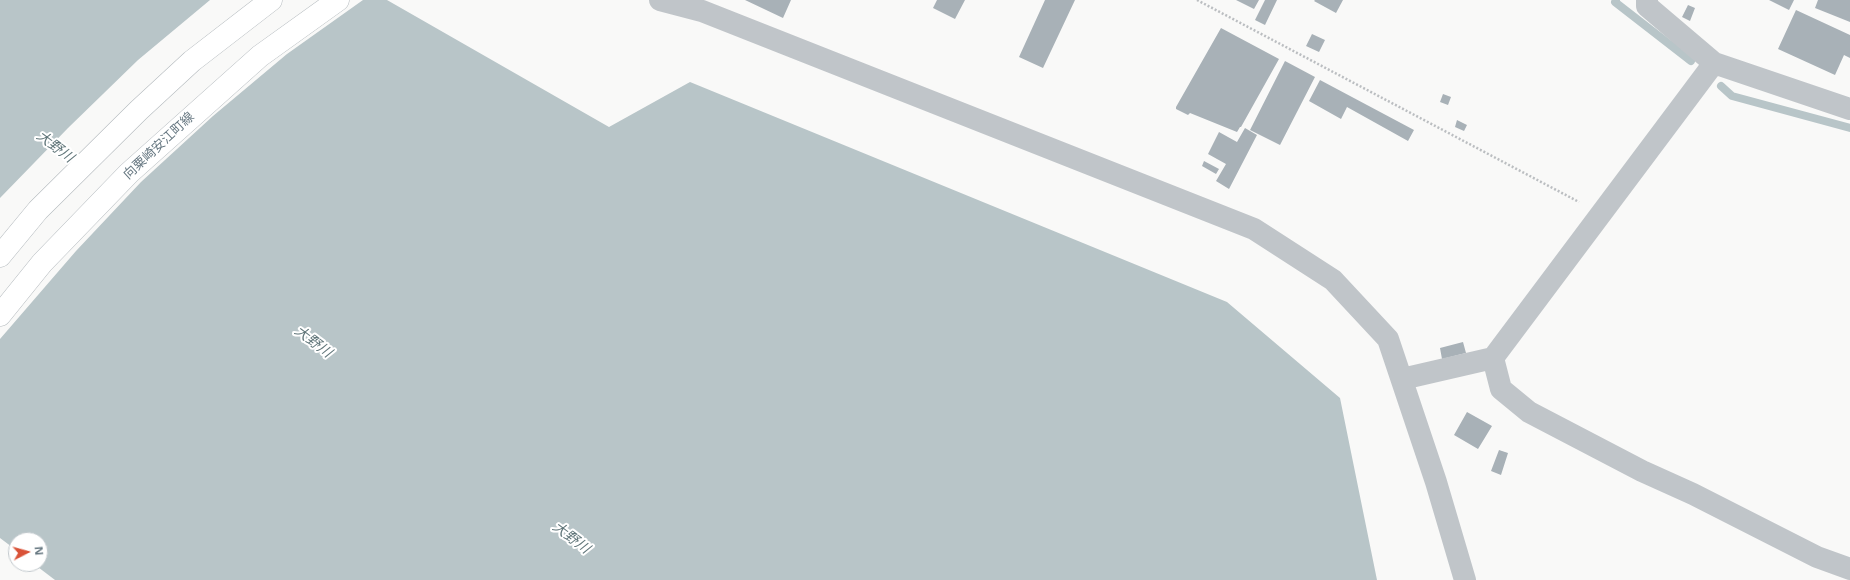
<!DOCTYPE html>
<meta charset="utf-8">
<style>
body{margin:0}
#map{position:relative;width:1850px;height:580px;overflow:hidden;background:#f9f9f8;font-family:"Open Sans",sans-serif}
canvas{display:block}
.north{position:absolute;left:8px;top:532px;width:40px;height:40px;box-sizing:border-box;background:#fff;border:1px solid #c2c9cd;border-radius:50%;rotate:84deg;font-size:11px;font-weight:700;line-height:16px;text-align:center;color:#667781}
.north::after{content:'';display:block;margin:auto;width:14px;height:18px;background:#d95238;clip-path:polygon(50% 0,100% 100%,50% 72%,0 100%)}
</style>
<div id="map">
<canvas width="1850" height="580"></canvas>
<div class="north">N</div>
</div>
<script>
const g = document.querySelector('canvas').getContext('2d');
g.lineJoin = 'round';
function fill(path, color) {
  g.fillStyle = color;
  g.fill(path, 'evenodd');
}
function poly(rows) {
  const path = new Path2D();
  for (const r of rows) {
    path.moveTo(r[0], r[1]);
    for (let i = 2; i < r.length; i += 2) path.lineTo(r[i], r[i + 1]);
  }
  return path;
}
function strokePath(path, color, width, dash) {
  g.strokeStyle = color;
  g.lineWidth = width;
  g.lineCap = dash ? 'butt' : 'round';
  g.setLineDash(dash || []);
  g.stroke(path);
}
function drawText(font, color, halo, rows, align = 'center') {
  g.font = font + ' "Open Sans","Noto Sans JP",sans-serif';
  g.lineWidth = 4;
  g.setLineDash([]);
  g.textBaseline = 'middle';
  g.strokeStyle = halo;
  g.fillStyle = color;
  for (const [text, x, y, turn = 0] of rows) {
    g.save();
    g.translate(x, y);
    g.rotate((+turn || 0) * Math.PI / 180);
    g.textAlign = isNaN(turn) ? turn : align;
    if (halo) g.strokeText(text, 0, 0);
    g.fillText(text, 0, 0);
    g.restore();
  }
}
fill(poly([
 [0,0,387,0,609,127,690,82,1227,302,1340,398,1377,580,55,580,34,564,40,564,40,540,16,540,16,550,0,538]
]), '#b8c5c8');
fill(poly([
 [210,0,363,0,287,54,213,116,141,182,76,251,0,339,0,198,68,128,138,60]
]), '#f9f9f8');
strokePath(poly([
 [1616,0,1615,2,1691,61],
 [1721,86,1732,96,1850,128]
]), '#b8c5c8', 8);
fill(poly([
 [745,0,791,0,783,18],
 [937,0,965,0,955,19,933,8],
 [1045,0,1075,0,1043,68,1019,57],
 [1236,0,1259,0,1254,9],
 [1265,0,1277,0,1265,25,1255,20],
 [1315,0,1343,0,1336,13,1314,1],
 [1769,0,1794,0,1789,10],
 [1818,0,1850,0,1850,22,1815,8],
 [1688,5,1695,8,1690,21,1682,17],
 [1796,10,1850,35,1850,58,1844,55,1835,75,1778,49],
 [1221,28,1279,59,1241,127,1240,127,1237,132,1190,113,1188,115,1176,109,1176,107],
 [1312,34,1325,40,1319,52,1306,46],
 [1285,61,1315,77,1280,145,1250,130],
 [1320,80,1414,130,1408,141,1347,107,1341,119,1309,101],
 [1443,94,1451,97,1448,105,1440,102],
 [1457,120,1467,125,1464,131,1455,127],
 [1245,128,1257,135,1229,189,1216,181,1226,164,1208,154,1219,132,1237,142],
 [1204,161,1219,169,1216,174,1202,166],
 [1463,342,1466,353,1442,359,1440,348],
 [1467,412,1492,426,1478,449,1454,435],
 [1499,450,1508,453,1501,475,1491,471]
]), '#a8b1b7');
const secondary = poly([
 [0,256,38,210,139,110,192,61,271,0],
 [0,315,42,263,129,173,260,56,338,0]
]);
strokePath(secondary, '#b3b9bd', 23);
strokePath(poly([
 [1197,0,1579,202]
]), '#bbbec1', 2.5, [2, 2]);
strokePath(poly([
 [660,0,702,11,1254,229,1333,280,1388,339,1436,482,1465,580],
 [1647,0,1647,6,1714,63,1850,109],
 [1493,358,1501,389,1529,412,1642,471,1693,494,1817,557,1850,569],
 [1402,379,1493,358,1714,63]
]), '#c0c5c9', 22);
strokePath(secondary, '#fff', 22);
drawText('13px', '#667781', '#fff', [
 ["向粟崎安江町線",159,146,-43]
]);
drawText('italic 14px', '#61767a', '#fff', [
 ["大野川",55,147,37],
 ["大野川",313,342,37],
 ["大野川",571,538,37]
]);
</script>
